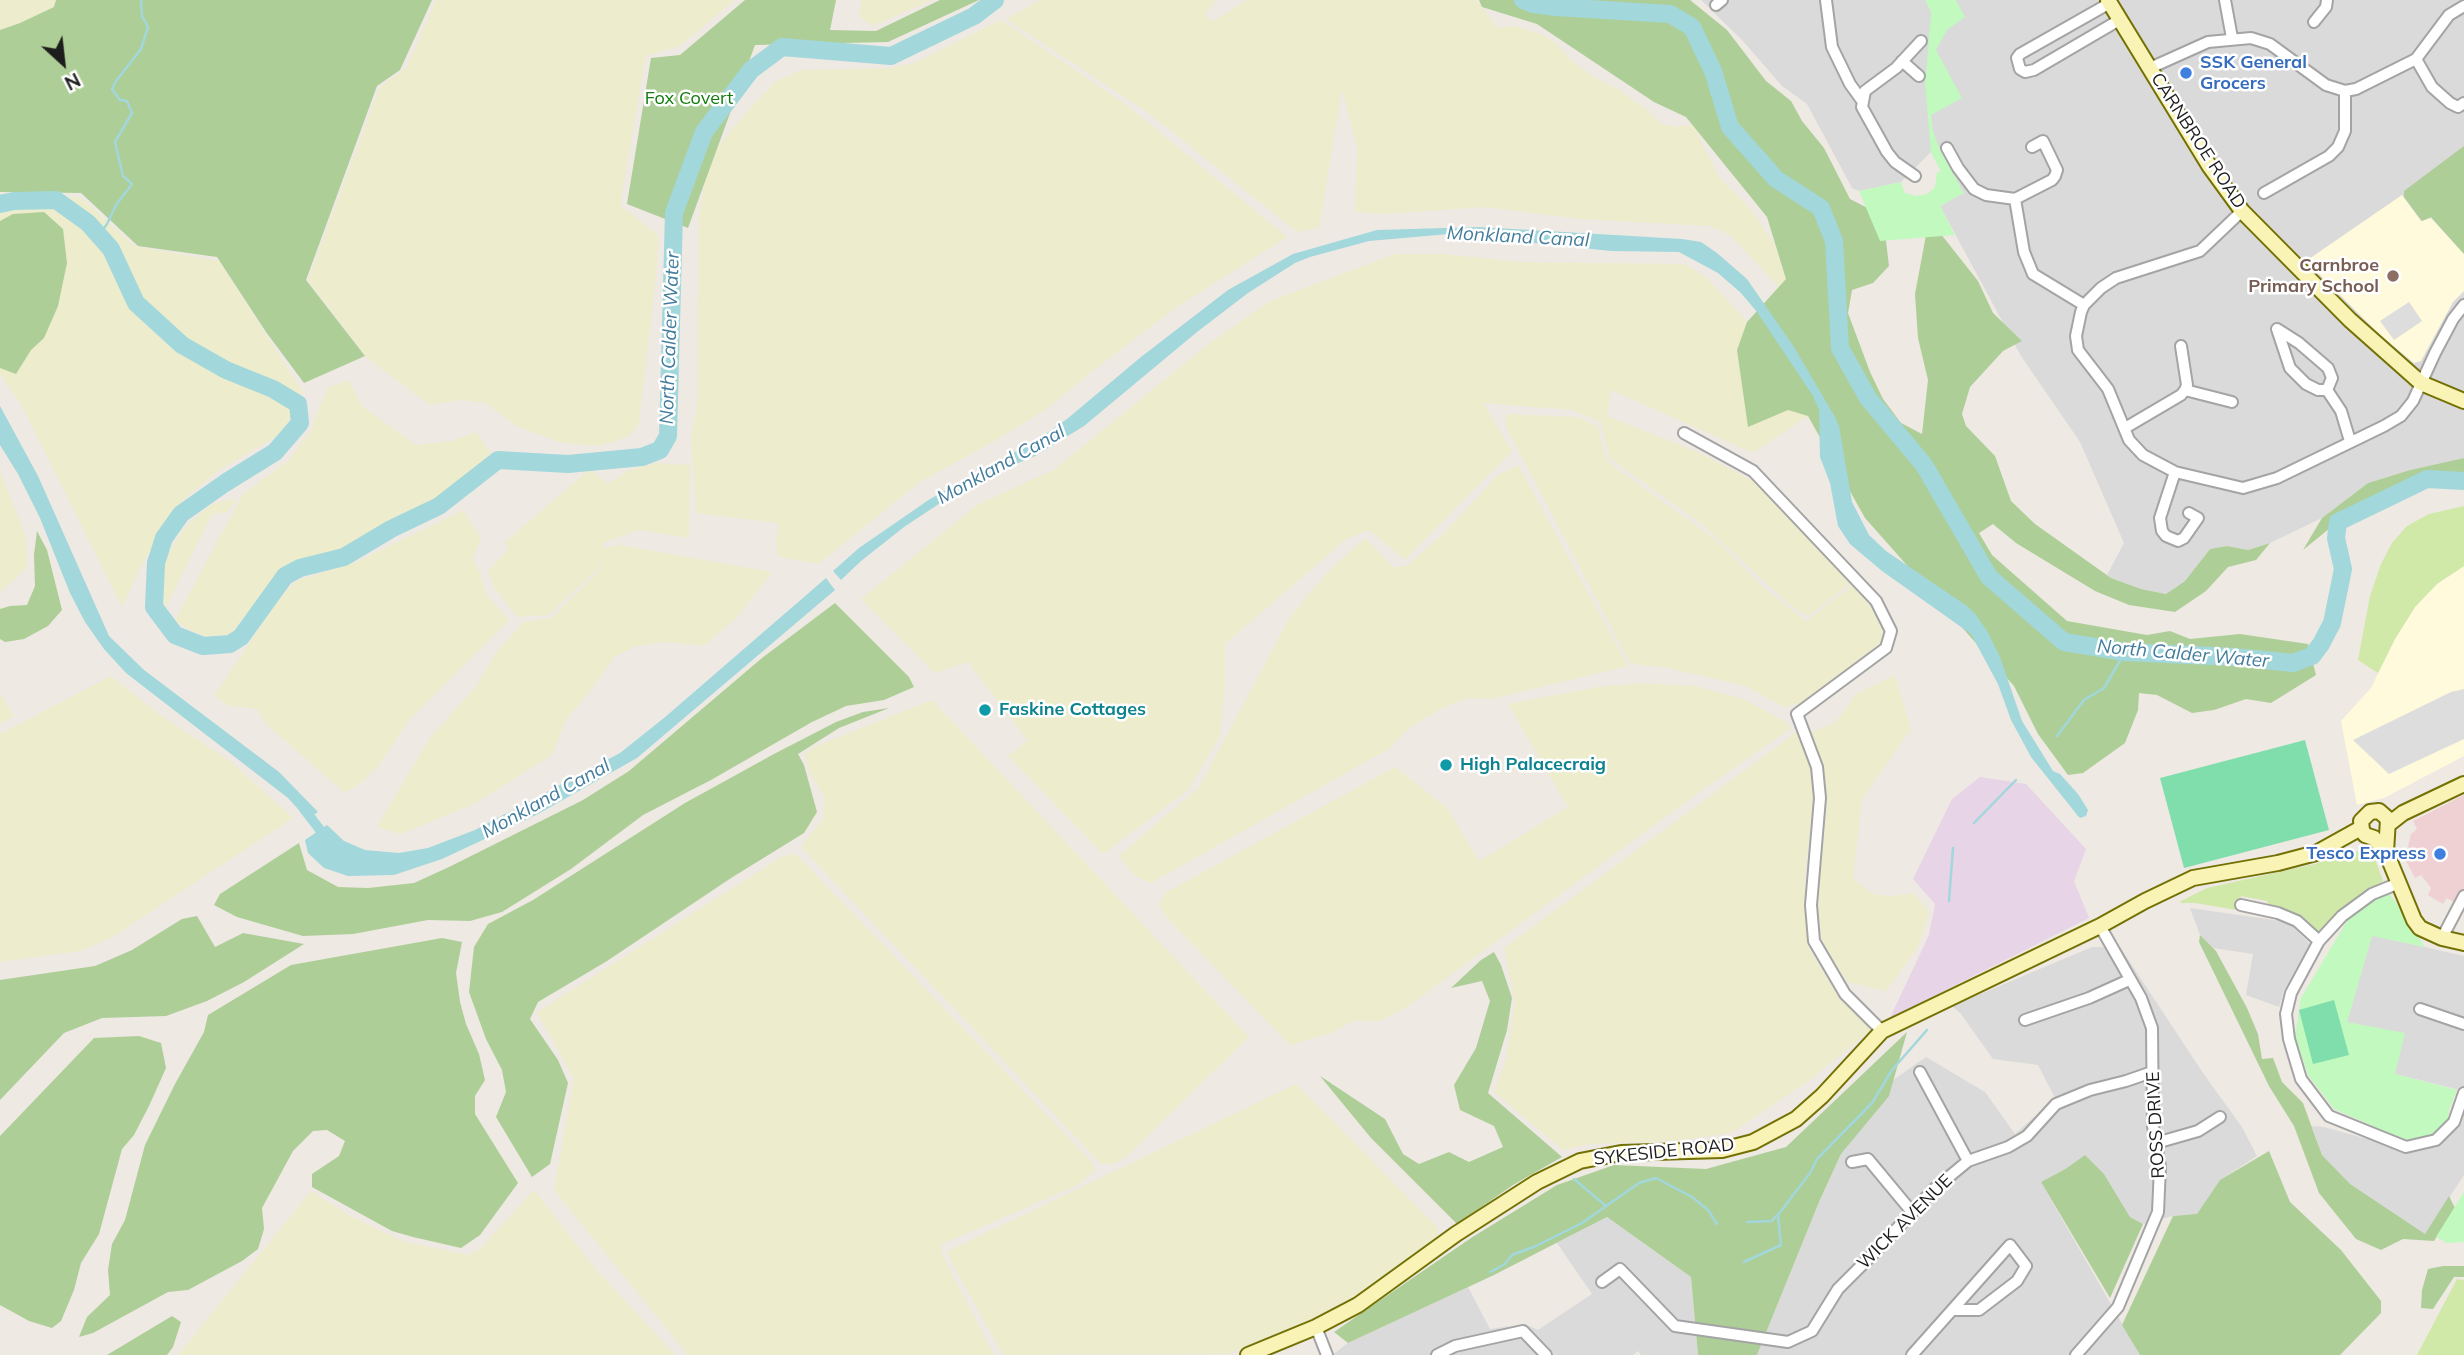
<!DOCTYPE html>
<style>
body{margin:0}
#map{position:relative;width:2464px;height:1355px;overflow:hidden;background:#eee9e3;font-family:Mulish,sans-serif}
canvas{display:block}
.north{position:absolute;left:28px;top:28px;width:70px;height:70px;-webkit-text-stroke:5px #fff;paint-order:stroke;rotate:153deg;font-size:19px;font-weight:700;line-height:28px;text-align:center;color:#1d1d1d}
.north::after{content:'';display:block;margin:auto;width:24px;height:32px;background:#1d1d1d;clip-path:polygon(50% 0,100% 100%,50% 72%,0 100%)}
</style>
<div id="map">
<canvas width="2464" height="1355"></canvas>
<div class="north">N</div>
</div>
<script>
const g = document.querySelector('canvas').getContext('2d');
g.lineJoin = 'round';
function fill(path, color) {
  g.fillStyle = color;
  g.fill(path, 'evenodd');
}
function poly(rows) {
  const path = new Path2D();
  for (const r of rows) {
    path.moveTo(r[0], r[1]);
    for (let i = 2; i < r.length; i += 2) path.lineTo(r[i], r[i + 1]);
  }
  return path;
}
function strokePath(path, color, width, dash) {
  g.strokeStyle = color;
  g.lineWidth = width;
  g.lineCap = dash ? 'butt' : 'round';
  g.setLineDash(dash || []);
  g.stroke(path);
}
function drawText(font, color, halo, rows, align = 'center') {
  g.font = font + ' Mulish,sans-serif';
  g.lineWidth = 5;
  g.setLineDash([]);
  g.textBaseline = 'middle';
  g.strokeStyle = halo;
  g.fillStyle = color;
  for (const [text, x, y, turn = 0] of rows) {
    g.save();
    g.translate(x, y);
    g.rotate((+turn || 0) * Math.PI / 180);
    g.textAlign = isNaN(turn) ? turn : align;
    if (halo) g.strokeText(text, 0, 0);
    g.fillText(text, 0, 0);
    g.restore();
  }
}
fill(poly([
 [1701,0,2464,0,2464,458,2410,470,2368,483,2322,518,2270,543,2248,550,2227,546,2210,549,2185,581,2166,594,2141,589,2111,578,2107,575,2124,543,2080,442,2021,356,1940,206,1963,193,1939,148,1931,152,1901,182,1859,191,1852,188,1807,104,1782,86,1743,41],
 [2190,908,2288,922,2310,944,2284,990,2279,1007,2246,995,2253,954,2213,948,2200,935],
 [2372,935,2464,956,2464,1091,2395,1074,2347,1022],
 [2092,947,2120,947,2203,1073,2242,1127,2257,1156,2220,1180,2197,1215,2173,1216,2143,1224,2130,1217,2104,1174,2067,1168,2041,1182,2140,1355,1757,1355,1819,1202,1841,1154,1888,1096,1893,1080,1926,1057,1985,1092,2015,1134,2055,1098,2038,1065,1993,1059,1961,1014,1952,1006],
 [2464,1103,2464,1175,2425,1235,2350,1185,2322,1155,2312,1126,2324,1127,2407,1150,2428,1149,2441,1140],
 [1607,1217,1691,1277,1698,1355,1641,1355,1638,1351,1633,1355,1332,1355,1348,1343,1468,1287,1490,1329,1525,1324,1538,1330,1592,1294,1557,1243]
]), '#dbdada');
fill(poly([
 [2464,795,2464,888,2455,903,2447,898,2443,904,2428,895,2431,888,2421,875,2415,878,2403,855,2410,852,2408,846,2411,834,2417,829,2413,821]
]), '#efd1d4');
fill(poly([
 [1980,777,2026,784,2086,849,2074,881,2089,918,1890,1018,1929,935,1935,904,1913,879,1952,799]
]), '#e7d4e6');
fill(poly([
 [2402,195,2421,221,2431,218,2464,254,2464,291,2453,302,2421,361,2414,363,2381,336,2306,261],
 [2464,566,2464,756,2384,798,2357,805,2341,721,2371,688,2395,639,2415,607,2437,584]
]), '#fffadb');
fill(poly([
 [0,0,56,0,54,7,20,23,0,30],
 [436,0,735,0,680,46,646,56,620,205,658,235,657,267,639,424,628,437,600,446,562,443,516,426,486,403,461,400,430,405,367,358,308,280,380,87,407,67],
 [862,0,932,0,874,26,859,17],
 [1040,0,1216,0,1204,16,1213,21,1247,0,1476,0,1498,28,1515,26,1538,33,1555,42,1573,62,1594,77,1616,88,1645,108,1660,123,1674,127,1693,125,1719,177,1753,212,1784,259,1788,274,1782,290,1730,235,1710,226,1580,219,1485,207,1382,214,1355,212,1357,148,1342,89,1319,228,1297,232,1150,114,1006,19],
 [1001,20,1128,106,1287,237,1177,307,1091,372,1048,408,998,439,920,482,818,564,779,557,776,545,778,523,696,513,691,439,697,407,699,217,709,158,748,110,776,81,802,70,890,68,914,63],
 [0,195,80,197,134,246,219,261,302,391,293,415,279,435,219,470,183,500,142,564,122,607,22,406,0,374],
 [1395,254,1443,254,1520,262,1685,264,1707,278,1759,335,1811,414,1753,453,1611,390,1607,416,1700,453,1755,482,1852,582,1808,616,1791,606,1703,525,1609,458,1601,423,1573,410,1483,403,1512,451,1405,560,1369,530,1345,540,1225,644,1225,686,1220,737,1188,790,1103,854,1008,756,1028,741,968,662,935,673,861,599,977,505,1055,469,1211,342,1270,301],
 [348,380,362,406,416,445,452,441,476,432,491,453,469,474,434,500,333,553,289,569,272,581,230,635,204,636,174,622,243,494,289,460,310,432,328,388],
 [1507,414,1577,417,1598,426,1603,451,1609,463,1716,540,1764,588,1806,621,1854,584,1876,615,1883,630,1881,646,1809,701,1784,707,1745,686,1664,667,1638,665,1629,661,1505,425],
 [656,463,690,465,689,538,639,530,603,543,602,548,620,545,772,572,737,617,704,646,666,642,636,646,614,657,594,686,566,720,552,755,474,804,401,834,377,827,429,739,477,685,495,654,523,622,551,618,597,573,600,557,595,572,548,615,518,617,494,588,488,571,509,549,504,543,590,469,608,484,627,471],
 [1518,465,1628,666,1492,699,1467,698,1439,710,1409,728,1389,749,1376,756,1151,883,1135,876,1119,856,1199,787,1291,615,1329,571,1365,538,1393,567,1407,566,1445,532,1498,475],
 [0,471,26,537,27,568,0,592],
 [237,498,228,512,212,514,165,609,159,571,183,529,212,504],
 [463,510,481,538,473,559,480,573,486,594,509,620,408,721,380,764,362,782,345,793,266,724,257,709,229,706,214,696,279,599,296,581,359,561],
 [1895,675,1911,729,1862,799,1853,878,1872,894,1893,896,1914,893,1929,912,1919,945,1886,991,1847,982,1823,945,1817,906,1827,803,1810,733,1836,722,1856,694],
 [111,676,160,715,231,762,293,818,111,938,80,951,0,962,0,734],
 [1644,683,1695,686,1743,699,1786,722,1791,728,1698,793,1407,1007,1380,1021,1353,1021,1331,1033,1290,1045,1165,916,1159,904,1165,893,1395,767,1447,808,1479,861,1568,807,1508,704,1598,687],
 [0,693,14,716,0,724],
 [932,700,1249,1037,1126,1157,1114,1164,1101,1164,801,847,824,817,824,796,810,773,805,754,814,747],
 [1798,731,1812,770,1813,800,1804,885,1809,949,1842,1001,1872,1029,1810,1080,1731,1133,1676,1141,1590,1144,1563,1150,1494,1092,1506,1059,1515,1003,1504,948],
 [796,854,1091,1161,1095,1170,1078,1185,940,1245,942,1254,994,1355,688,1355,554,1190,574,1079,537,1012,783,856],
 [1296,1084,1438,1228,1437,1240,1345,1306,1229,1354,1003,1355,946,1252],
 [534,1190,594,1267,675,1355,178,1355,311,1191,350,1216,405,1242,468,1255,480,1249]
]), '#edeccd');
fill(poly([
 [2464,506,2464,566,2437,584,2415,607,2395,639,2378,673,2358,660,2370,596,2381,564,2392,543,2407,526,2429,514],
 [2365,850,2375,859,2383,881,2340,914,2323,933,2317,934,2296,914,2269,907,2267,901,2241,896,2237,910,2195,903,2180,903,2181,901,2207,888,2315,864,2342,854],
 [2457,1279,2464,1280,2464,1355,2417,1355]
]), '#d0e9a8');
fill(poly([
 [56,0,432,0,400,70,377,86,306,280,365,356,304,383,266,332,217,257,138,246,81,193,0,192,0,30,20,23,54,7],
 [745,0,836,0,830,30,876,31,940,0,979,0,888,42,755,45,688,228,627,204,651,58,680,55],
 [1479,0,1690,0,1727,30,1766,81,1791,101,1802,121,1824,148,1850,199,1883,216,1889,266,1873,283,1852,290,1848,313,1870,372,1883,399,1901,423,1922,434,1928,380,1918,338,1915,294,1929,219,1978,281,1993,313,2022,341,2003,351,1970,387,1962,414,1966,426,1995,456,2011,501,2035,524,2111,578,2141,589,2166,594,2185,581,2210,549,2227,546,2248,550,2270,543,2256,560,2228,567,2206,591,2175,612,2129,605,2095,591,2016,543,1993,524,1979,533,1992,555,2067,621,2147,635,2170,631,2190,639,2240,634,2308,644,2316,675,2271,703,2246,699,2214,710,2192,713,2157,695,2139,693,2138,710,2125,743,2083,773,2068,775,2038,734,2014,686,1865,518,1808,416,1788,410,1748,427,1737,350,1747,322,1786,279,1767,217,1686,117,1654,102,1537,24,1482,7],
 [2464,146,2464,254,2431,217,2422,221,2404,197,2404,191],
 [44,212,63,229,67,263,58,306,44,338,31,350,16,374,0,368,0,221,13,214],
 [2464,458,2464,476,2443,474,2385,495,2351,511,2303,550,2322,518,2368,483,2410,470],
 [37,531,47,550,62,610,48,626,24,639,5,642,0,639,0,609,10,606,27,605,35,586,34,555],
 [835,603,909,677,914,687,884,700,846,706,812,722,711,780,643,815,571,869,502,912,470,921,428,920,353,934,303,936,237,917,214,905,220,894,299,843,307,870,338,887,368,888,414,883,449,867,583,800,629,771,762,658],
 [889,708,839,728,798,754,804,765,817,812,804,833,731,878,607,961,538,1002,530,1019,558,1060,568,1083,550,1164,532,1177,496,1117,506,1092,502,1070,486,1039,469,992,474,947,488,924,533,900,685,803,774,754,836,722,863,712],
 [197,916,215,947,243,933,304,944,244,982,207,1001,166,1016,102,1018,64,1033,0,1100,0,980,95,966,132,950,182,919],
 [2200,935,2216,951,2247,1008,2258,1034,2262,1059,2273,1058,2282,1082,2303,1103,2322,1155,2350,1184,2425,1234,2449,1196,2455,1208,2434,1241,2403,1239,2381,1250,2356,1239,2319,1193,2294,1126,2269,1086,2199,942],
 [442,938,462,942,456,973,460,1002,466,1024,479,1054,485,1080,475,1096,475,1114,518,1183,480,1235,461,1248,413,1237,392,1231,312,1187,312,1174,339,1156,345,1141,327,1130,313,1131,293,1151,262,1208,264,1229,258,1249,242,1261,188,1290,168,1292,93,1333,79,1337,87,1317,110,1295,108,1270,112,1244,125,1220,145,1145,175,1084,204,1032,208,1015,291,965],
 [1494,952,1501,965,1512,998,1507,1030,1488,1093,1562,1157,1513,1185,1457,1224,1371,1138,1320,1076,1385,1119,1403,1154,1419,1164,1449,1152,1469,1162,1503,1147,1494,1126,1460,1110,1454,1085,1476,1048,1490,1001,1482,981,1451,988,1481,960],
 [1907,1032,1889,1096,1841,1154,1819,1202,1757,1355,1698,1355,1691,1277,1607,1217,1494,1275,1348,1343,1334,1332,1471,1238,1557,1185,1614,1165,1706,1169,1786,1147],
 [139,1036,161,1043,166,1068,149,1106,134,1135,122,1149,99,1234,81,1263,74,1290,61,1321,52,1328,29,1321,0,1305,0,1136,94,1038],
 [2269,1151,2290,1202,2341,1250,2381,1301,2381,1313,2340,1355,2140,1355,2122,1325,2173,1216,2197,1214,2220,1180],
 [2085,1155,2104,1174,2130,1217,2143,1224,2110,1298,2041,1182,2067,1168],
 [2443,1266,2464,1266,2464,1277,2454,1277,2433,1309,2421,1308,2422,1290,2428,1269],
 [172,1316,181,1322,173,1347,167,1355,107,1355]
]), '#aece97');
fill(poly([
 [1925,0,1956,0,1965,17,1947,30,1936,50,1962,98,1931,115,1933,131,1939,148,1964,193,1940,206,1955,235,1880,241,1859,191,1901,182,1905,193,1916,196,1927,194,1935,187,1937,172,1941,172,1931,152,1925,84,1931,12],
 [2390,894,2425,947,2372,936,2347,1022,2405,1033,2395,1074,2457,1090,2449,1110,2448,1121,2434,1134,2407,1141,2334,1109,2308,1075,2295,1036,2301,998,2347,921,2377,897],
 [2464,1192,2464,1242,2447,1243,2436,1237]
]), '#c1f9bf');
fill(poly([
 [2305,740,2329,830,2184,868,2160,778],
 [2334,1000,2349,1055,2313,1064,2299,1010]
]), '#80dead');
fill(poly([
 [2409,302,2422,321,2394,340,2380,321],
 [2464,689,2464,739,2389,774,2353,740,2451,692]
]), '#ddd');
fill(poly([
 [1479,227,1682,239,1701,242,1717,253,1747,279,1794,347,1835,417,1839,426,1852,502,1869,535,1886,551,1967,606,1976,615,1987,631,2000,657,2022,721,2053,771,2060,774,2078,794,2088,810,2086,816,2080,818,2078,816,2031,757,2011,720,1998,684,1971,634,1882,571,1850,544,1838,526,1830,483,1820,457,1819,410,1813,396,1757,312,1741,293,1718,273,1679,252,1611,251,1449,234,1369,241,1310,257,1295,263,1248,293,1197,332,1084,426,1035,456,972,482,904,527,861,561,841,580,833,571,859,548,930,499,1040,438,1067,419,1141,357,1228,290,1293,254,1377,230],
 [0,406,38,476,109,636,144,670,279,772,318,812,307,819,288,798,126,673,104,649,85,622,70,593,40,518,18,474,0,445],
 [826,578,835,590,637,758,538,814,442,859,394,875,348,876,324,868,308,853,305,840,327,825,344,841,365,850,399,853,428,848,475,830,620,753,664,718]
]), '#a2d7dc');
strokePath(poly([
 [99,235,107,224,116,205,132,184,123,176,115,142,132,113,127,101,120,100,112,89,116,81,141,49,148,27,142,16,141,0],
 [2057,736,2084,700,2104,688,2125,652],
 [1974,823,2016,780],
 [1949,901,1953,848],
 [1574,1179,1606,1206],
 [1747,1222,1772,1221,1776,1216],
 [1744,1262,1781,1245,1778,1215,1810,1173,1817,1159,1872,1103,1892,1070,1927,1030],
 [1490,1272,1505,1264,1512,1255,1536,1246,1582,1223,1639,1183,1656,1178,1692,1197,1708,1210,1717,1224]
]), '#a2d7dc', 2.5);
strokePath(poly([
 [304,809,327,839]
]), '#a2d7dc', 10);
strokePath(poly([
 [1523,0,1533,4,1556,7,1670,14,1692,27,1713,71,1730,127,1776,179,1821,208,1834,241,1840,348,1868,398,1924,465,1989,577,2064,642,2125,652,2234,657,2293,663,2312,656,2321,644,2332,623,2343,569,2336,538,2338,522,2427,479,2464,481],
 [0,204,14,201,56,200,88,223,111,249,136,303,182,345,226,370,273,389,298,404,300,423,275,452,225,483,181,514,164,538,156,563,154,607,175,635,203,646,230,644,241,637,285,576,300,568,344,557,391,529,439,506,498,460,568,464,642,457,660,450,668,436,674,213,704,132,751,70,782,47,891,56,974,16,995,0]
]), '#a2d7dc', 18);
const street = poly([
 [1826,0,1832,47,1850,84,1863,102],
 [2225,0,2232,38],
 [2110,3,2020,54,2017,58,2020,69,2025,72,2034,70,2121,19],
 [1716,5,1722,0],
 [2314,22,2326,7,2327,0],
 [2416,59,2432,87,2450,103,2458,107,2464,103],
 [1902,61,1919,76],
 [2150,68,2208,42,2251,38,2270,44,2326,85,2345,91,2356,89,2416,59,2449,15,2464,6],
 [1947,148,1958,168,1974,189,1986,195,2015,199,2052,180,2055,176,2057,170,2043,141,2032,147],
 [1915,176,1895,162,1887,152,1862,107,1865,91,1896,68,1921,41],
 [2264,193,2329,156,2338,147,2345,131,2345,91],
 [2015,199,2024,252,2033,274,2084,305],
 [2242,211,2200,251,2116,278,2101,288,2084,305,2081,312,2076,336,2078,350,2108,389,2129,440,2143,455,2175,472,2243,488,2277,478,2384,426,2401,416,2413,401,2435,353,2453,319,2464,305],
 [2185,390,2232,402],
 [2327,390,2332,378,2328,368,2299,343,2277,329,2290,368,2306,384,2318,390,2327,390,2341,411,2350,441],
 [2125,428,2181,395,2185,390,2187,385,2181,346],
 [1684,433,1753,471,1876,601,1891,631,1886,648,1797,714,1817,767,1820,798,1811,905,1814,941,1845,994,1882,1031],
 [2175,472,2160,518,2162,531,2166,536,2178,541,2184,538,2198,518,2189,513],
 [2399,883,2372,894,2342,916,2319,941,2291,993,2286,1014,2289,1039,2301,1079,2329,1116,2406,1147,2436,1140,2454,1122,2464,1093],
 [2241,905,2278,913,2297,921,2319,941],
 [2442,938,2464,896],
 [2420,1009,2464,1024],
 [2025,1020,2089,998,2129,980],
 [1920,1072,1968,1161],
 [2156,1143,2198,1131,2220,1117],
 [1852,1162,1868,1159,1912,1212],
 [1602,1282,1620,1269,1675,1326,1788,1342,1812,1331,1838,1289,1877,1250,1933,1190,1968,1161,2008,1147,2027,1136,2056,1104,2090,1090,2126,1081,2152,1072],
 [1316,1327,1327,1355],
 [1437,1355,1455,1346,1523,1331,1546,1355],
 [1912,1355,2010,1245,2026,1266,2017,1281,1979,1310,1953,1310],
 [2076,1355,2118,1307,2158,1212,2160,1167,2153,1126,2152,1028,2141,998,2100,926]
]);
const secondary = poly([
 [2108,0,2210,167,2242,211,2350,320,2421,383,2464,401],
 [2389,824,2403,813,2464,784],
 [2386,852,2388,819,2379,811,2370,812,2361,821,2362,830,2365,835,2374,838,2386,852,2414,920,2420,928,2442,938,2464,943],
 [1248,1355,1316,1327,1358,1305,1456,1234,1537,1182,1580,1161,1621,1153,1722,1150,1753,1142,1796,1119,1822,1096,1882,1031,2100,926,2145,901,2193,878,2278,863,2316,853,2361,828]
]);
strokePath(street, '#a4a4a4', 14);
strokePath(secondary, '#737104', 18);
strokePath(street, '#fff', 10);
strokePath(secondary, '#f9f4b5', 14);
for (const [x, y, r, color] of [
 [2186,73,7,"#3f7fe0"],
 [2393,276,7,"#8d6e63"],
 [985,710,7,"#0f9aa8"],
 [1446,765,7,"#0f9aa8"],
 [2440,854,7,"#3f7fe0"]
]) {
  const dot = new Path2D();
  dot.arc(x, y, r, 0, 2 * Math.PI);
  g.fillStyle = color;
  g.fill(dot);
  strokePath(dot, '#fff', 2.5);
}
drawText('bold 18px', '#366cbe', '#fff', [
 ["SSK General",2200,63],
 ["Grocers",2200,84],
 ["Tesco Express",2426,854,"right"]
], 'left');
drawText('18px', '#107b0b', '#fff', [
 ["Fox Covert",689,99]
]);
drawText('18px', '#1d1d1d', '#fff', [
 ["CARNBROE ROAD",2198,141,57],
 ["ROSS DRIVE",2156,1125,-93],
 ["SYKESIDE ROAD",1664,1152,-6],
 ["WICK AVENUE",1905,1222,-45]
]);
drawText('bold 18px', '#785e54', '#fff', [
 ["Carnbroe",2379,266],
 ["Primary School",2379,287]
], 'right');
drawText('bold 18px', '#0d838f', '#fff', [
 ["Faskine Cottages",999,710],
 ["High Palacecraig",1460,765]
], 'left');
drawText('italic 19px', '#437c9c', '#fff', [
 ["Monkland Canal",1518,237,3],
 ["North Calder Water",670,338,-88],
 ["Monkland Canal",1001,465,-29],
 ["North Calder Water",2183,654,5],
 ["Monkland Canal",546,799,-29]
]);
</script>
